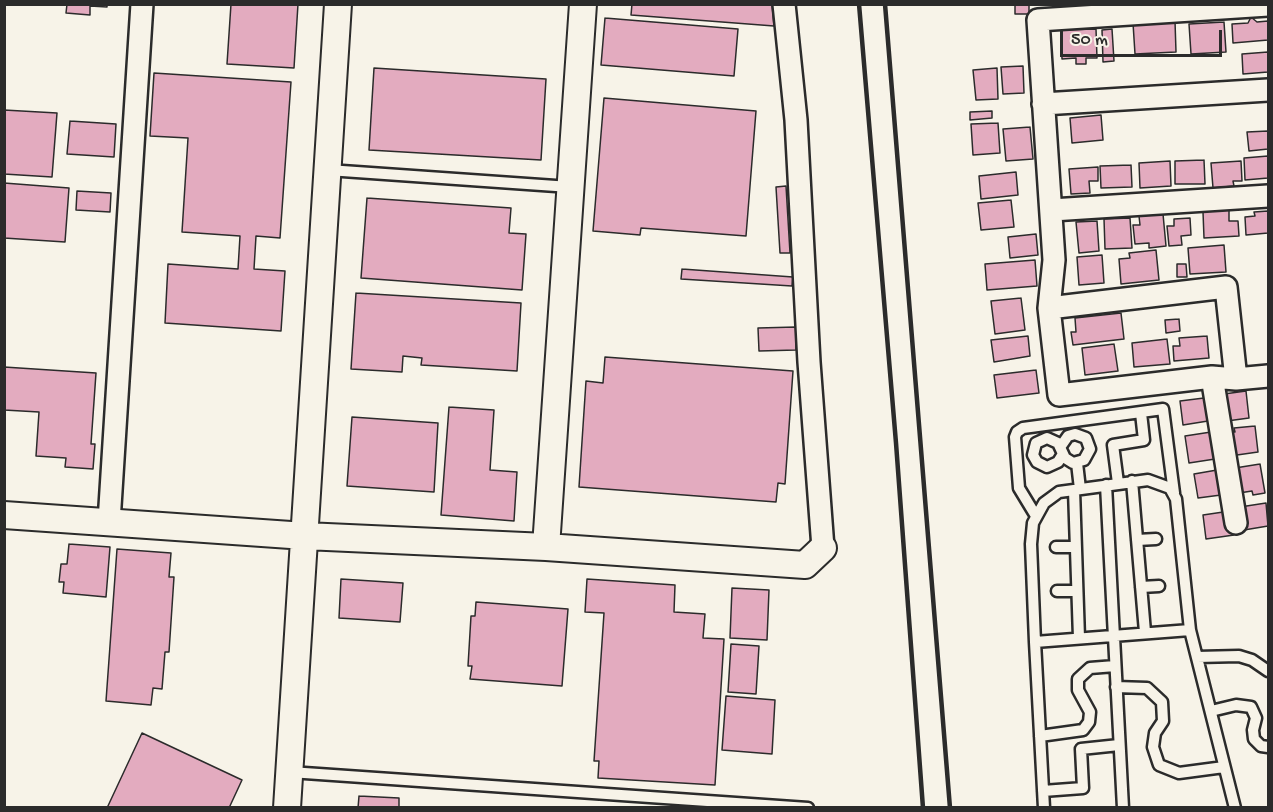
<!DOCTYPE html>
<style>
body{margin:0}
#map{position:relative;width:1273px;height:812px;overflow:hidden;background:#f7f3e8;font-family:"Gochi Hand",sans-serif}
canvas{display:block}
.frame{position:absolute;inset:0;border:6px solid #2b2b2b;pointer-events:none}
.scale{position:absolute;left:1060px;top:30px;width:162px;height:27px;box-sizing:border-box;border:3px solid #2b2b2b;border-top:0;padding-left:8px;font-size:18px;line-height:21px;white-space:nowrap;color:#2b2b2b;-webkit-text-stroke:4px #f7f3e8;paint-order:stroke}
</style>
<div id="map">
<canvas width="1273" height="812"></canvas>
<div class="frame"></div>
<div class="scale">50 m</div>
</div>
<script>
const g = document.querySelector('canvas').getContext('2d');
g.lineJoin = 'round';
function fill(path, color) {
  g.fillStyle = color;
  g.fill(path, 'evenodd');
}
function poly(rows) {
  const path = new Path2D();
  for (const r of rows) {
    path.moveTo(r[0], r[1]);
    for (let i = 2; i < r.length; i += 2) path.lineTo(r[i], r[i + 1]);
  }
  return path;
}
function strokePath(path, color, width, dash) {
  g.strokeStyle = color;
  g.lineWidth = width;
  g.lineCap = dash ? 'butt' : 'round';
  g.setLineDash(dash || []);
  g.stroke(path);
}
const building = poly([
 [67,4,107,4,107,7,90,6,90,15,66,13,67,4],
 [231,4,298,4,294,68,227,64,231,4],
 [632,4,772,4,774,26,631,15,632,4],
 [1015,4,1029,4,1029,14,1015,14,1015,4],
 [1251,17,1257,22,1268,21,1268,40,1233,43,1232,24,1248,23,1251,17],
 [605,18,738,29,734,76,601,65,605,18],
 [1175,21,1176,52,1135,54,1133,23,1175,21],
 [1224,22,1226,52,1191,54,1189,24,1224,22],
 [1096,29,1097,58,1086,58,1086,64,1076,64,1076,58,1062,59,1061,30,1096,29],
 [1112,29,1114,61,1103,62,1102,30,1112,29],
 [1268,52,1268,72,1243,74,1242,54,1268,52],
 [1023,66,1024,93,1003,94,1001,67,1023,66],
 [374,68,546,79,541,160,369,150,374,68],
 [997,68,998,99,976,100,973,70,997,68],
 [154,73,291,82,280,238,256,236,254,269,285,271,281,331,165,323,168,264,238,269,240,236,182,232,188,138,150,136,154,73],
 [604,98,756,111,746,236,641,228,640,235,593,231,604,98],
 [4,110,57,113,52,177,4,174,4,110],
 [992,111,992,118,970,120,970,112,992,111],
 [1101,115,1103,140,1072,143,1070,118,1101,115],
 [70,121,116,124,114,157,67,154,70,121],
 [998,123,1000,153,973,155,971,124,998,123],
 [1030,127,1033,159,1006,161,1003,129,1030,127],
 [1268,131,1268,149,1249,151,1247,132,1268,131],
 [1268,156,1268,178,1245,180,1244,158,1268,156],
 [1204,160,1205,184,1175,184,1175,161,1204,160],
 [1170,161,1171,186,1140,188,1139,163,1170,161],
 [1241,161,1242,181,1233,181,1234,186,1213,188,1211,163,1241,161],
 [1131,165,1132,187,1101,188,1100,166,1131,165],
 [1098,167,1098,181,1089,181,1090,193,1071,194,1069,169,1098,167],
 [1016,172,1018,195,981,199,979,176,1016,172],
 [4,183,69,188,65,242,4,238,4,183],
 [786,186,790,253,780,253,776,187,786,186],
 [77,191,111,193,110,212,76,210,77,191],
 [367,198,511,208,509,233,526,234,522,290,361,278,367,198],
 [1011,200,1014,227,981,230,978,203,1011,200],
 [1229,208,1229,221,1238,221,1239,236,1204,238,1203,212,1229,208],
 [1268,211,1268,233,1246,235,1245,217,1255,216,1254,212,1268,211],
 [1163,214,1166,246,1149,248,1149,243,1135,244,1133,225,1140,225,1139,216,1163,214],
 [1130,218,1132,248,1105,249,1104,219,1130,218],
 [1190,218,1191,235,1181,236,1182,245,1169,246,1167,226,1174,226,1174,219,1190,218],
 [1097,221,1099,251,1079,253,1076,222,1097,221],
 [1036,234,1038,255,1010,258,1008,237,1036,234],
 [1224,245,1226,272,1190,274,1188,248,1224,245],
 [1156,250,1159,280,1121,284,1119,259,1130,258,1129,253,1156,250],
 [1102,255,1104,283,1079,285,1077,257,1102,255],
 [1035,260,1037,286,987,290,985,264,1035,260],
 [1177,264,1186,264,1187,277,1177,277,1177,264],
 [682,269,793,277,792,286,681,279,682,269],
 [356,293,521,303,517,371,421,365,422,358,403,356,402,372,351,369,356,293],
 [1021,298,1025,330,995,334,991,301,1021,298],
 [1121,313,1124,339,1073,345,1071,332,1076,332,1075,318,1121,313],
 [1179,319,1180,331,1166,333,1165,320,1179,319],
 [796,327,796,350,759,351,758,328,796,327],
 [1028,336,1030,356,994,362,991,340,1028,336],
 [1207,336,1209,358,1174,361,1173,346,1180,346,1179,338,1207,336],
 [1167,339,1170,364,1134,367,1132,343,1167,339],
 [1114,344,1118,371,1085,375,1082,348,1114,344],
 [605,357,793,371,785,484,778,483,776,502,579,487,586,381,603,383,605,357],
 [4,367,96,373,91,444,95,444,93,469,65,467,66,458,36,456,39,412,4,410,4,367],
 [1036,370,1039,393,997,398,994,375,1036,370],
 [1246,391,1249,418,1227,421,1224,394,1246,391],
 [1204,398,1208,421,1183,425,1180,401,1204,398],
 [449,407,494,410,490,470,517,472,514,521,441,515,449,407],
 [352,417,438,423,434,492,347,486,352,417],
 [1255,426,1258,452,1230,456,1228,432,1235,432,1234,428,1255,426],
 [1211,432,1215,459,1189,463,1185,436,1211,432],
 [1260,464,1265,493,1253,495,1252,491,1239,493,1235,468,1260,464],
 [1217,470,1221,495,1198,498,1194,474,1217,470],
 [1266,503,1268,526,1244,530,1240,507,1266,503],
 [1230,511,1234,535,1206,539,1203,515,1230,511],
 [69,544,110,547,106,597,63,593,64,582,59,582,61,564,67,564,69,544],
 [117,549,171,553,169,577,174,577,169,652,165,652,162,689,153,688,151,705,106,701,117,549],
 [341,579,403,583,400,622,339,618,341,579],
 [587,579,675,585,674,612,705,614,703,638,724,639,715,785,598,778,599,761,594,761,604,613,585,612,587,579],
 [732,588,769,590,767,640,730,638,732,588],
 [476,602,568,609,562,686,470,679,472,666,468,666,471,616,475,616,476,602],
 [731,644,759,646,756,694,728,692,731,644],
 [726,696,775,700,772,754,722,750,726,696],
 [142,733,242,780,229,808,107,808,142,733],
 [359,796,399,798,399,808,358,808,359,796]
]);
fill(building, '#e3abbf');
strokePath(building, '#2b2b2b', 1.5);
const service = poly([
 [328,170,570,187],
 [1061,446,1068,436,1075,434,1086,438,1090,449,1084,460,1073,463,1065,458,1058,443,1047,438,1036,443,1033,455,1037,462,1047,467,1058,462,1063,454],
 [1077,463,1080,489],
 [1132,481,1145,632],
 [1118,483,1113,445,1144,440,1141,413],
 [1106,485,1123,808],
 [1074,490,1079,638],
 [1036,516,1019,488,1015,437,1017,432,1023,428,1163,409,1174,493],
 [1137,540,1156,539],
 [1056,547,1075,547],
 [1141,587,1159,586],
 [1057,591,1077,591],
 [1035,642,1190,630],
 [1197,657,1239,656,1252,660,1268,671],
 [1116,687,1147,688,1162,702,1163,721,1155,733,1153,747,1159,765,1179,773,1224,767],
 [1211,711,1236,705,1251,707,1256,718,1253,730,1254,739,1261,746,1268,747],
 [1040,736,1083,730,1089,722,1090,712,1078,690,1078,679,1090,668,1115,666],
 [290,772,808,808],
 [1043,791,1083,788,1081,749,1119,745],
 [1044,808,1035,642,1031,544,1033,523,1044,503,1059,492,1148,480,1170,488,1176,499,1190,630,1235,808]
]);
const minor = poly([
 [784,4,796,120,809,362,823,548],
 [1268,5,1038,20,1054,260,1049,308,1059,395,1212,377,1236,379,1268,376],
 [1043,104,1268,90],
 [1052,210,1268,196],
 [1049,308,1226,287,1236,379],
 [1212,377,1236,523],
 [109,522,142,4]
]);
const tertiary = poly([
 [4,515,305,536,546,547,805,565,823,548],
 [546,547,583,4],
 [287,808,338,4]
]);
strokePath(service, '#2b2b2b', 15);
strokePath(minor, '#2b2b2b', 26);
strokePath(tertiary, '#2b2b2b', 30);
strokePath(service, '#f7f3e8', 10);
strokePath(minor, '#f7f3e8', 21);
strokePath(tertiary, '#f7f3e8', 26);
strokePath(poly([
 [859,4,896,443,923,808],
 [885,4,950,808]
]), '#2b2b2b', 4.5);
</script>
